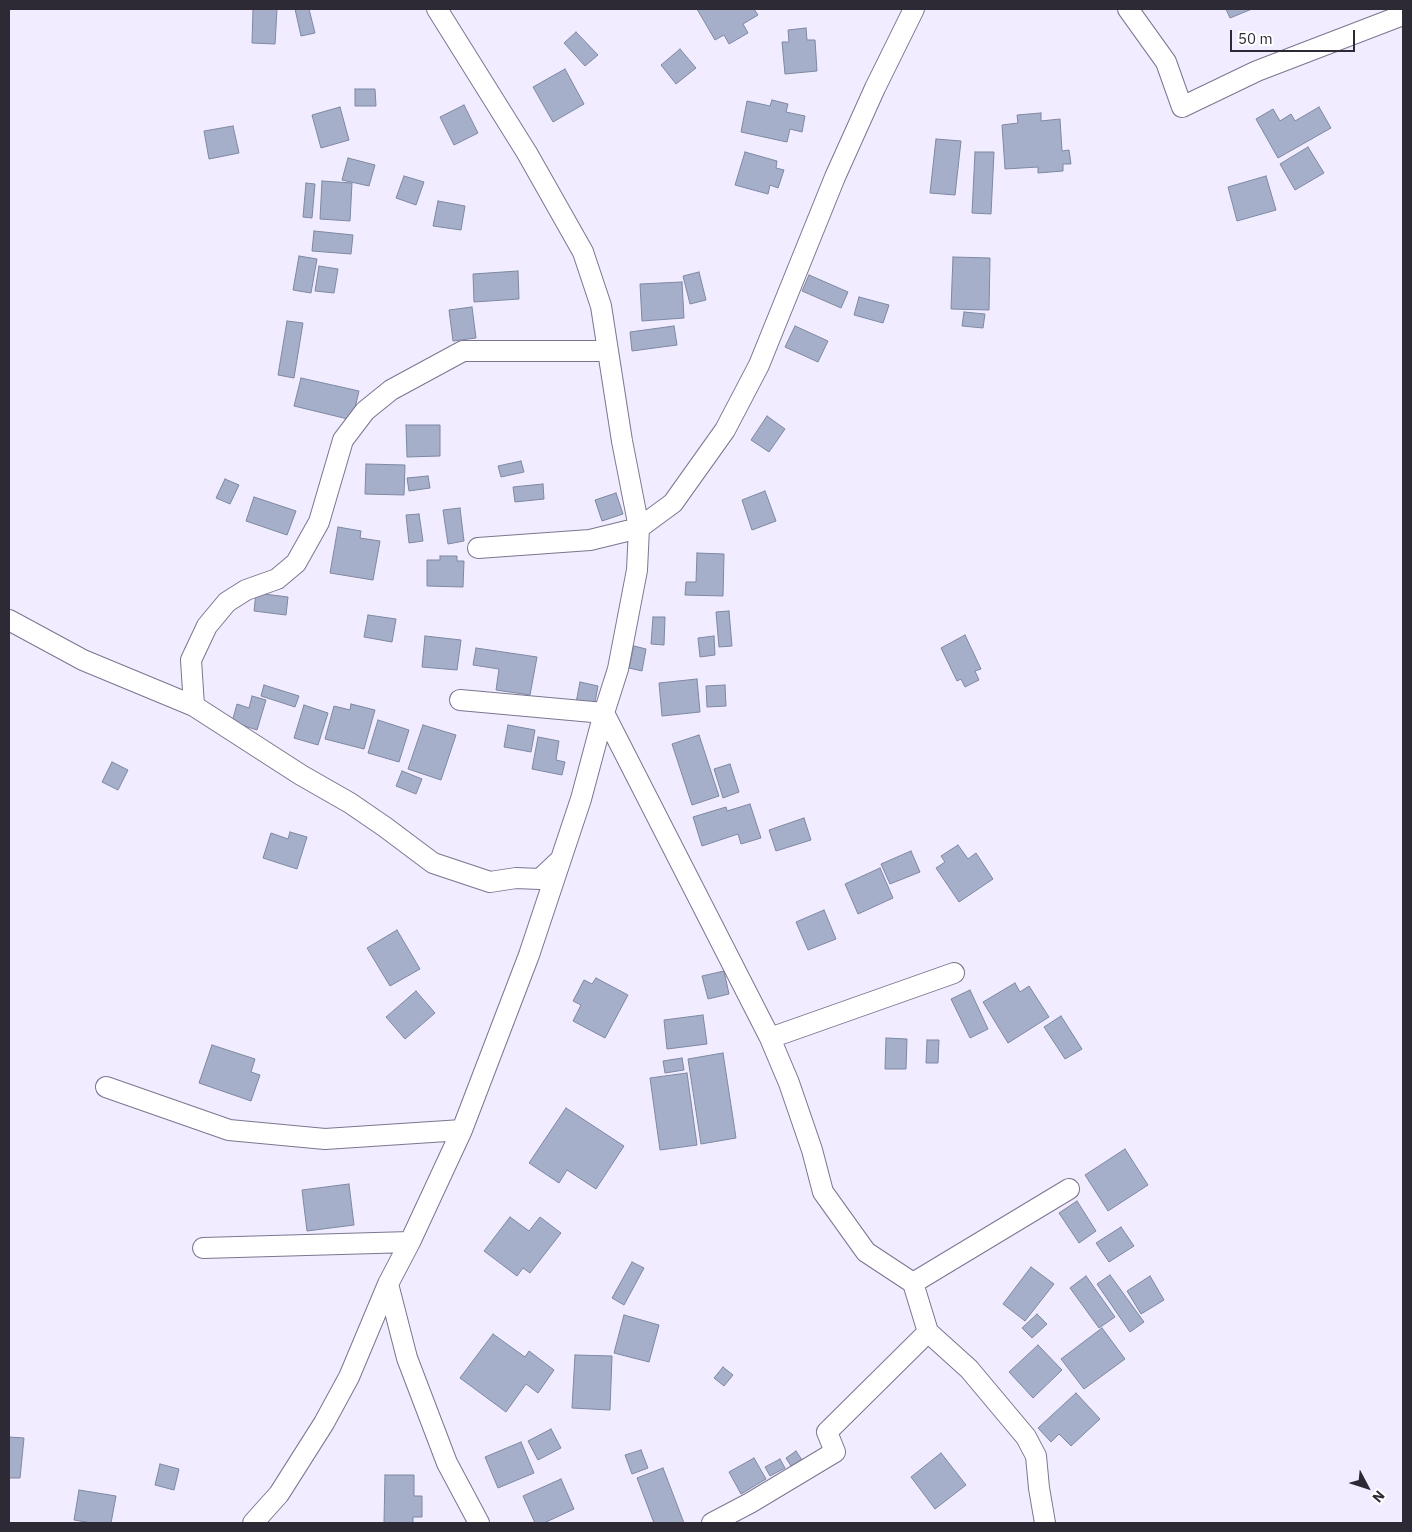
<!DOCTYPE html>
<style>
body{margin:0}
#map{position:relative;width:1412px;height:1532px;overflow:hidden;background:#f1ecff;font-family:"IBM Plex Sans",sans-serif}
canvas{display:block}
.frame{position:absolute;inset:0;border:10px solid #2d2a35;pointer-events:none}
.north{position:absolute;left:1342px;top:1462px;width:50px;height:50px;-webkit-text-stroke:4px #fff;paint-order:stroke;rotate:130deg;font-size:14px;font-weight:700;line-height:20px;text-align:center;color:#2d2a35}
.north::after{content:'';display:block;margin:auto;width:18px;height:22px;background:#2d2a35;clip-path:polygon(50% 0,100% 100%,50% 72%,0 100%)}
.scale{position:absolute;left:1230px;top:30px;width:125px;height:22px;box-sizing:border-box;border:2px solid #2d2a35;border-top:0;padding-left:6px;font-size:15px;line-height:18px;white-space:nowrap;color:#2d2a35;-webkit-text-stroke:4px #fff;paint-order:stroke}
</style>
<div id="map">
<canvas width="1412" height="1532"></canvas>
<div class="frame"></div>
<div class="north">N</div>
<div class="scale">50 m</div>
</div>
<script>
const g = document.querySelector('canvas').getContext('2d');
g.lineJoin = 'round';
function fill(path, color) {
  g.fillStyle = color;
  g.fill(path, 'evenodd');
}
function poly(rows) {
  const path = new Path2D();
  for (const r of rows) {
    path.moveTo(r[0], r[1]);
    for (let i = 2; i < r.length; i += 2) path.lineTo(r[i], r[i + 1]);
  }
  return path;
}
function strokePath(path, color, width, dash) {
  g.strokeStyle = color;
  g.lineWidth = width;
  g.lineCap = dash ? 'butt' : 'round';
  g.setLineDash(dash || []);
  g.stroke(path);
}
const building = poly([
 [253,9,277,9,275,44,252,43,253,9],
 [295,9,309,9,315,33,301,36,295,9],
 [697,9,754,9,758,15,743,24,748,33,729,44,724,35,715,40,697,9],
 [1226,9,1252,9,1230,18,1226,9],
 [806,28,807,40,815,40,817,71,785,74,782,42,789,42,788,30,806,28],
 [576,32,598,55,585,66,564,43,576,32],
 [680,49,696,68,676,84,661,65,680,49],
 [565,69,584,104,553,122,533,87,565,69],
 [355,89,375,89,376,106,355,106,355,89],
 [772,100,788,104,786,112,805,116,802,132,790,129,787,142,741,132,747,101,770,106,772,100],
 [464,105,478,133,454,145,440,117,464,105],
 [340,107,349,140,321,148,312,115,340,107],
 [1319,107,1331,128,1278,158,1256,119,1273,109,1280,121,1291,114,1295,121,1319,107],
 [1041,113,1041,121,1060,119,1062,151,1069,150,1071,164,1063,164,1063,171,1038,173,1038,167,1005,169,1002,125,1018,123,1017,115,1041,113],
 [233,126,239,153,209,159,204,131,233,126],
 [936,139,961,141,955,195,930,193,936,139],
 [1308,147,1324,173,1295,190,1280,164,1308,147],
 [745,152,777,161,776,168,784,170,778,188,770,185,768,194,735,185,745,152],
 [975,152,994,152,991,214,972,213,975,152],
 [348,158,375,165,369,186,342,180,348,158],
 [404,176,424,182,416,205,396,198,404,176],
 [1266,176,1276,210,1237,221,1228,187,1266,176],
 [322,181,352,183,350,221,320,219,322,181],
 [306,183,315,184,312,218,303,217,306,183],
 [438,201,465,206,461,230,433,226,438,201],
 [314,231,353,235,351,254,312,251,314,231],
 [299,256,317,259,311,293,293,290,299,256],
 [953,257,990,258,989,310,951,309,953,257],
 [319,266,338,269,334,293,315,291,319,266],
 [518,271,519,299,474,302,473,274,518,271],
 [699,272,706,300,690,304,683,276,699,272],
 [809,275,848,292,841,308,802,291,809,275],
 [682,282,684,318,642,321,640,284,682,282],
 [859,297,889,305,883,323,854,315,859,297],
 [472,307,476,338,453,341,449,310,472,307],
 [964,312,985,314,983,328,962,326,964,312],
 [287,321,303,323,294,378,278,375,287,321],
 [674,326,677,345,632,351,630,332,674,326],
 [795,326,828,341,818,362,785,347,795,326],
 [301,378,359,391,352,420,294,406,301,378],
 [767,416,785,429,769,452,751,440,767,416],
 [406,425,440,425,440,456,407,457,406,425],
 [521,461,524,472,501,477,498,466,521,461],
 [366,464,405,465,404,495,365,494,366,464],
 [428,476,430,488,409,491,407,478,428,476],
 [225,479,239,485,230,504,216,498,225,479],
 [543,484,544,499,515,502,513,487,543,484],
 [765,491,776,521,752,530,742,500,765,491],
 [616,493,623,514,602,521,595,500,616,493],
 [254,497,296,511,287,535,246,521,254,497],
 [460,508,464,541,448,544,443,510,460,508],
 [419,514,423,541,409,543,406,515,419,514],
 [338,527,361,531,360,538,380,541,373,580,330,573,338,527],
 [697,553,724,554,723,596,685,595,686,582,696,582,697,553],
 [440,556,457,556,457,561,464,561,463,587,427,586,427,560,440,560,440,556],
 [256,593,288,597,286,615,254,611,256,593],
 [729,611,732,646,719,647,716,612,729,611],
 [368,615,396,619,392,642,364,637,368,615],
 [653,617,665,617,664,645,651,644,653,617],
 [965,635,981,669,975,671,979,680,965,687,961,679,957,681,941,648,965,635],
 [425,636,461,640,457,670,422,667,425,636],
 [714,636,715,655,700,657,698,638,714,636],
 [634,646,646,649,642,671,629,668,634,646],
 [476,648,537,657,530,695,496,690,499,669,473,665,476,648],
 [697,679,700,712,662,716,659,683,697,679],
 [580,682,598,686,594,707,576,703,580,682],
 [264,685,299,696,295,707,261,696,264,685],
 [725,685,726,706,707,707,706,686,725,685],
 [252,696,266,700,257,730,232,722,237,704,249,708,252,696],
 [351,704,375,710,364,749,325,739,334,706,350,710,351,704],
 [304,705,328,713,318,745,294,738,304,705],
 [378,720,409,730,399,762,368,753,378,720],
 [423,725,456,735,441,780,408,769,423,725],
 [508,725,535,730,531,752,504,747,508,725],
 [699,735,719,796,692,805,672,744,699,735],
 [538,737,559,741,556,760,565,762,562,775,532,769,538,737],
 [112,762,128,770,118,790,102,782,112,762],
 [730,764,739,792,723,798,714,769,730,764],
 [402,771,422,779,416,794,396,786,402,771],
 [750,804,761,838,741,844,738,834,702,846,693,817,726,807,727,811,750,804],
 [804,818,811,840,776,851,769,830,804,818],
 [290,832,307,837,297,869,263,858,271,833,288,839,290,832],
 [958,845,968,859,976,853,993,879,959,902,936,868,945,862,941,856,958,845],
 [911,851,920,872,890,884,881,864,911,851],
 [880,868,893,898,858,914,845,884,880,868],
 [824,910,836,939,808,950,796,922,824,910],
 [397,930,420,969,390,986,367,948,397,930],
 [724,971,729,994,708,999,702,976,724,971],
 [596,978,628,995,605,1038,573,1021,581,1005,573,1001,584,980,592,984,596,978],
 [1015,983,1020,992,1029,986,1049,1017,1008,1043,983,1002,1015,983],
 [970,990,988,1029,970,1038,951,999,970,990],
 [416,991,435,1013,405,1039,386,1017,416,991],
 [703,1015,707,1044,667,1049,664,1020,703,1015],
 [1061,1016,1082,1049,1065,1059,1044,1027,1061,1016],
 [886,1038,907,1039,906,1069,885,1069,886,1038],
 [927,1040,939,1040,938,1063,926,1063,927,1040],
 [212,1045,255,1059,251,1072,260,1075,251,1101,199,1083,212,1045],
 [723,1053,736,1138,701,1144,688,1059,723,1053],
 [682,1058,684,1070,665,1073,663,1061,682,1058],
 [687,1073,697,1145,660,1150,650,1078,687,1073],
 [566,1108,624,1146,596,1189,567,1170,559,1183,529,1163,566,1108],
 [1125,1149,1148,1185,1108,1211,1085,1175,1125,1149],
 [349,1184,354,1225,307,1231,302,1190,349,1184],
 [1077,1201,1096,1231,1079,1243,1059,1213,1077,1201],
 [510,1217,529,1231,540,1217,561,1233,530,1273,523,1268,517,1276,484,1251,510,1217],
 [1121,1227,1134,1246,1109,1262,1096,1243,1121,1227],
 [632,1262,644,1268,624,1305,612,1298,632,1262],
 [1031,1267,1054,1284,1025,1321,1003,1304,1031,1267],
 [1110,1275,1144,1322,1130,1332,1097,1284,1110,1275],
 [1086,1276,1115,1317,1099,1328,1070,1288,1086,1276],
 [1150,1276,1164,1300,1141,1314,1127,1291,1150,1276],
 [1037,1314,1047,1324,1032,1338,1022,1328,1037,1314],
 [624,1315,659,1325,649,1362,614,1353,624,1315],
 [1102,1328,1125,1359,1084,1389,1061,1359,1102,1328],
 [493,1334,525,1357,529,1351,554,1370,538,1393,526,1384,506,1412,460,1378,493,1334],
 [1038,1345,1062,1370,1033,1398,1009,1372,1038,1345],
 [575,1355,612,1356,610,1410,572,1408,575,1355],
 [723,1367,733,1375,724,1386,714,1378,723,1367],
 [1076,1393,1100,1419,1071,1446,1059,1434,1051,1442,1038,1428,1076,1393],
 [551,1429,561,1448,538,1460,528,1441,551,1429],
 [9,1437,24,1438,20,1478,9,1478,9,1437],
 [521,1442,534,1473,498,1488,485,1457,521,1442],
 [641,1450,648,1468,632,1474,625,1455,641,1450],
 [796,1451,802,1460,791,1466,786,1458,796,1451],
 [941,1453,966,1485,935,1509,911,1477,941,1453],
 [754,1458,766,1479,741,1494,729,1472,754,1458],
 [780,1459,785,1468,770,1476,765,1467,780,1459],
 [160,1464,179,1469,174,1490,155,1485,160,1464],
 [663,1468,684,1523,654,1523,637,1478,663,1468],
 [385,1475,414,1475,414,1496,422,1496,422,1517,413,1517,413,1523,384,1523,385,1475],
 [561,1479,574,1509,544,1523,535,1523,523,1496,561,1479],
 [79,1490,116,1496,111,1523,92,1523,74,1520,79,1490]
]);
fill(building, '#a5afca');
strokePath(building, '#7e88a2', 1);
const minor = poly([
 [1128,9,1166,62,1182,107,1257,71,1403,15],
 [478,548,590,540,639,528,673,503,725,430,759,365,835,177,875,88,914,9],
 [9,620,83,660,194,706,301,775,350,803,385,827,433,863,490,882,516,878,540,879,558,862],
 [460,700,604,713,770,1038,789,1083,812,1150,823,1192,866,1252,913,1283,928,1332,969,1369,1026,1437,1036,1456,1039,1488,1045,1523],
 [194,706,191,660,207,626,227,602,246,590,277,579,296,563,319,522,343,440,365,411,391,390,463,351,607,351],
 [770,1038,954,973],
 [106,1087,229,1130,325,1139,462,1130],
 [203,1248,410,1242],
 [913,1283,1069,1189],
 [388,1284,407,1358,447,1463,479,1523],
 [253,1523,279,1494,324,1423,349,1377,388,1284,410,1242,462,1130,529,955,581,799,604,713,618,669,637,570,639,528,622,441,601,306,583,252,527,153,437,9],
 [712,1523,750,1503,835,1452,827,1432,928,1332]
]);
strokePath(minor, '#7c7590', 22);
strokePath(minor, '#fff', 20);
</script>
